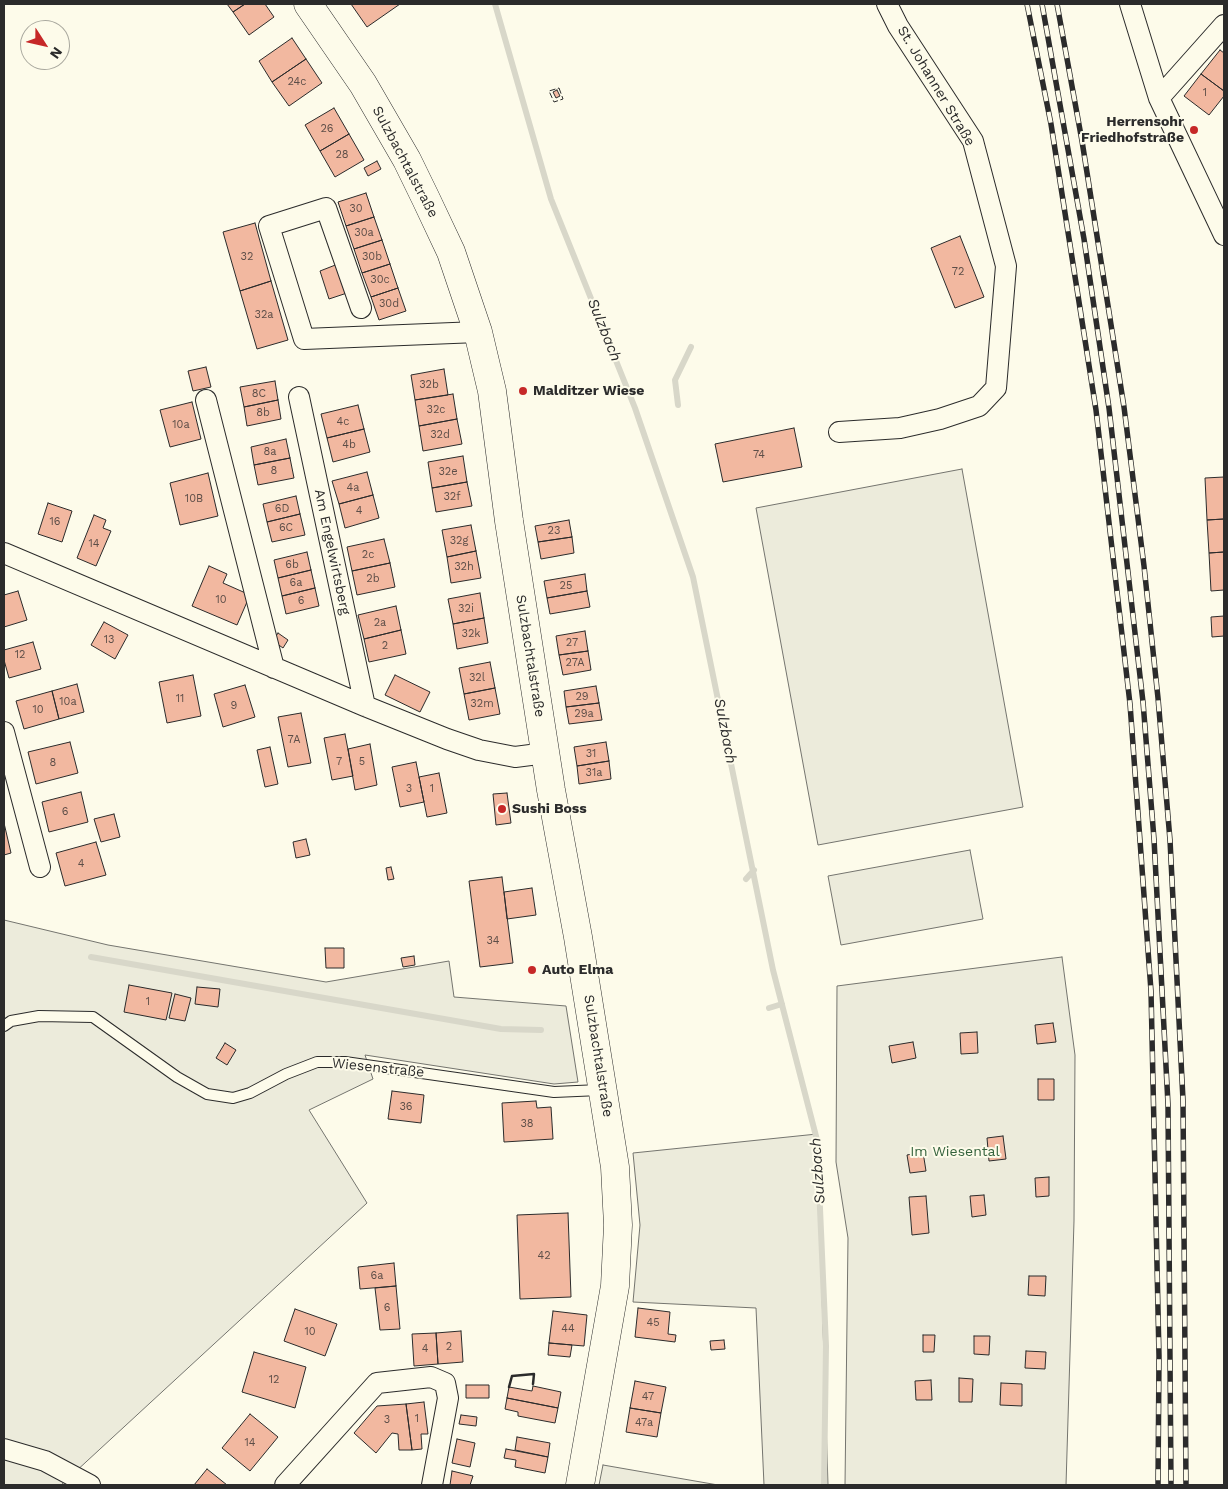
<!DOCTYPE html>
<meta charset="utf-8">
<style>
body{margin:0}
#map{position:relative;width:1228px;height:1489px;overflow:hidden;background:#fdfbea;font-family:"Work Sans",sans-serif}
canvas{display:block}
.frame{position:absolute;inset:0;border:5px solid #2b2b2b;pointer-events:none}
.north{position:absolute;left:20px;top:20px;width:50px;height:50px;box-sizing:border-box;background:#fdfbea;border:1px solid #a9a89e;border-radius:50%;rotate:125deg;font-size:14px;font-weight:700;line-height:20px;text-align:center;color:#2b2b2b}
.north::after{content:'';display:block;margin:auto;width:18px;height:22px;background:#c62828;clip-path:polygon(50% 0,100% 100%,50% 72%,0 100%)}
</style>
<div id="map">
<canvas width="1228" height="1489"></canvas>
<div class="frame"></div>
<div class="north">N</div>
</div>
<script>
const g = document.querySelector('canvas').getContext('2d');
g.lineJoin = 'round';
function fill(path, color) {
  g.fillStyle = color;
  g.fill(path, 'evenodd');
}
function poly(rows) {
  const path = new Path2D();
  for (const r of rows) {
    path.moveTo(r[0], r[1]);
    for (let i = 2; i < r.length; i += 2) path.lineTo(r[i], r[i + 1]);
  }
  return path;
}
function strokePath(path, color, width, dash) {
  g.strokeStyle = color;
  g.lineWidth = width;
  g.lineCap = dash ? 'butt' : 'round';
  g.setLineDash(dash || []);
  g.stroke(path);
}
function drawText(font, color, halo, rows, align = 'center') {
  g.font = font + ' "Work Sans",sans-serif';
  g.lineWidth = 4;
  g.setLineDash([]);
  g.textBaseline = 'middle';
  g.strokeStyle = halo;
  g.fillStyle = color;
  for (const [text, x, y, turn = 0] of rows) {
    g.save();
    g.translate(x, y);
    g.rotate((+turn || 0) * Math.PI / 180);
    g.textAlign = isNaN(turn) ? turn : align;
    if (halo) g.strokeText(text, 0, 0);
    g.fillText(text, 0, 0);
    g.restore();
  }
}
const green = poly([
 [962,469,1023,807,818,845,756,508,962,469],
 [970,850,983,919,841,945,828,876,970,850],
 [4,920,108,945,326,982,449,961,454,997,566,1006,578,1082,554,1084,365,1055,373,1079,309,1110,367,1203,61,1485,4,1485,4,920],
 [1062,957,1075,1055,1074,1221,1066,1485,845,1485,848,1238,836,1162,837,986,1062,957],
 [817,1134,828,1485,764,1485,756,1308,633,1302,640,1225,633,1153,817,1134],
 [603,1465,718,1485,599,1485,603,1465]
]);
fill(green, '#ecebdb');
strokePath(green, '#74746e', 1);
strokePath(poly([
 [495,4,551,199,635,408,693,577,773,970,817,1140,826,1346,824,1485],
 [678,405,675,380,691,347],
 [746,879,754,870],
 [91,957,501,1029,541,1030],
 [769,1008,782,1004]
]), '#d8d7c9', 6);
const building = poly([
 [227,4,245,4,233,12,227,4],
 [245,4,265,4,274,17,249,35,233,12,245,4],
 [351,4,400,4,367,27,351,4],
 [292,38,306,59,272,82,259,61,292,38],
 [1220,50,1224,53,1224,91,1201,74,1220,50],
 [306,59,322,83,289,106,272,82,306,59],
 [1201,74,1224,91,1224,96,1209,115,1184,96,1201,74],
 [557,90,560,96,556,98,553,92,557,90],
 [334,108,349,134,320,151,305,125,334,108],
 [349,134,364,160,335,177,320,151,349,134],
 [377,161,381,169,368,176,364,168,377,161],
 [366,193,374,217,346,226,338,202,366,193],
 [374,217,382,240,354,249,346,226,374,217],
 [255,223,271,281,240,291,223,232,255,223],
 [960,236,984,297,955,308,931,248,960,236],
 [382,240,390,264,362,273,354,249,382,240],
 [338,264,347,293,329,299,320,271,338,264],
 [390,264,398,288,371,297,362,273,390,264],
 [271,281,288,340,257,349,240,291,271,281],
 [398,288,406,311,379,320,371,297,398,288],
 [206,367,211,387,193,391,188,371,206,367],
 [444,369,448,395,415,400,411,375,444,369],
 [275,381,278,400,244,407,240,387,275,381],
 [453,394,457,419,419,426,415,400,453,394],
 [278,400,281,419,247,426,244,407,278,400],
 [192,402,201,439,170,447,160,410,192,402],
 [358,405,364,429,327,438,321,414,358,405],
 [457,419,462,444,423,451,419,426,457,419],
 [794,428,802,467,723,482,715,444,794,428],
 [364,429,370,452,333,462,327,438,364,429],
 [286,439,290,458,254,465,251,447,286,439],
 [463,456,467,482,432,488,428,462,463,456],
 [290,458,294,478,258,485,254,465,290,458],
 [367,472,373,495,339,504,332,481,367,472],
 [208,473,218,516,180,525,170,483,208,473],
 [1224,477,1224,519,1207,520,1205,478,1224,477],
 [467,482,472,506,436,512,432,488,467,482],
 [373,495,379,518,345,528,339,504,373,495],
 [296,496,300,514,267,522,263,504,296,496],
 [48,503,72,511,62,542,38,534,48,503],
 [300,514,305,535,272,542,267,522,300,514],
 [94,515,106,520,103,528,111,531,96,566,77,558,94,515],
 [1224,519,1224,552,1209,553,1207,520,1224,519],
 [569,520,572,537,538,542,535,526,569,520],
 [471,525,476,551,447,557,442,530,471,525],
 [572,537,574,553,541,559,538,542,572,537],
 [384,539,390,563,352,571,347,547,384,539],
 [476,551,481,578,451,583,447,557,476,551],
 [307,552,311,570,278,578,274,560,307,552],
 [1224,552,1224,590,1211,591,1209,553,1224,552],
 [390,563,395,587,357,595,352,571,390,563],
 [209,566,227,574,223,583,250,595,237,625,192,606,209,566],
 [311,570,315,588,282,596,278,578,311,570],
 [585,574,587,591,547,598,544,581,585,574],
 [315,588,319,606,286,614,282,596,315,588],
 [18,591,27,620,4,627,4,595,18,591],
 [587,591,590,607,550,614,547,598,587,591],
 [480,593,484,618,453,624,448,599,480,593],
 [396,606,401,630,364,639,358,615,396,606],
 [1224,616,1224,636,1212,637,1211,617,1224,616],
 [484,618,488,643,457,649,453,624,484,618],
 [104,622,128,635,115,659,91,645,104,622],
 [401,630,406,654,369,662,364,639,401,630],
 [585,631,588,651,559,655,556,636,585,631],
 [278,633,288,640,283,648,273,641,278,633],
 [33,642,41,669,9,678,4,660,4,650,33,642],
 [588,651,591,670,563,675,559,655,588,651],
 [490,662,495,688,464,694,459,668,490,662],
 [193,675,201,716,167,723,159,682,193,675],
 [395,675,430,692,420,712,385,695,395,675],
 [77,684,84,712,59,719,52,691,77,684],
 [245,685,255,717,223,727,214,694,245,685],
 [596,686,599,703,566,707,564,691,596,686],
 [495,688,500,714,469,720,464,694,495,688],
 [52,691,59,719,24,729,16,701,52,691],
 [599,703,602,720,569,724,566,707,599,703],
 [301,713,311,763,288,767,278,717,301,713],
 [345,734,353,776,332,780,324,738,345,734],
 [70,742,78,773,36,784,28,752,70,742],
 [606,742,609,761,577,766,574,747,606,742],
 [370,744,377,785,355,790,348,749,370,744],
 [270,747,278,784,265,787,257,750,270,747],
 [609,761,611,779,579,784,577,766,609,761],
 [416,762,424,802,400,807,392,767,416,762],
 [439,773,447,813,427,817,419,777,439,773],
 [81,792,88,822,49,832,42,802,81,792],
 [507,793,511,823,496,825,493,794,507,793],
 [114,814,120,837,101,842,94,819,114,814],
 [4,823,11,853,4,855,4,823],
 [306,839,310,855,296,858,293,842,306,839],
 [96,842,106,875,65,886,56,853,96,842],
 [391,867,394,879,388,880,386,868,391,867],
 [502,877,513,963,480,967,469,881,502,877],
 [532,888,536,915,507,919,504,892,532,888],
 [325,948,344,948,344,968,326,968,325,948],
 [414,956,415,965,403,967,401,958,414,956],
 [129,985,172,993,166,1020,124,1012,129,985],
 [197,987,220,989,218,1007,195,1004,197,987],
 [175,994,191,998,185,1021,169,1018,175,994],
 [1053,1023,1056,1042,1037,1044,1035,1025,1053,1023],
 [977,1032,978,1053,961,1054,960,1033,977,1032],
 [913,1042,916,1058,892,1063,889,1046,913,1042],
 [225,1043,236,1050,227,1065,216,1058,225,1043],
 [1038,1079,1054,1079,1054,1100,1038,1100,1038,1079],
 [392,1091,424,1095,421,1123,388,1119,392,1091],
 [536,1101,537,1108,551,1107,553,1139,504,1142,502,1103,536,1101],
 [1003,1136,1006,1159,989,1161,987,1138,1003,1136],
 [923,1152,926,1171,910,1173,907,1155,923,1152],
 [1049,1177,1049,1196,1036,1197,1035,1178,1049,1177],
 [984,1195,986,1215,972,1217,970,1196,984,1195],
 [926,1196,929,1233,912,1235,909,1197,926,1196],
 [568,1213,571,1297,520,1299,517,1215,568,1213],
 [394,1263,396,1286,360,1289,358,1267,394,1263],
 [1029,1276,1046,1276,1045,1296,1028,1295,1029,1276],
 [396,1286,400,1329,380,1330,375,1288,396,1286],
 [638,1308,670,1312,668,1334,676,1335,675,1342,635,1337,638,1308],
 [295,1309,337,1324,325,1356,284,1341,295,1309],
 [553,1311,587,1315,584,1346,549,1343,553,1311],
 [461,1331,463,1362,438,1364,436,1333,461,1331],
 [436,1333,438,1364,414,1366,412,1334,436,1333],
 [923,1335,935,1335,934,1352,923,1352,923,1335],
 [974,1336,990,1336,989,1355,974,1354,974,1336],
 [724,1340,725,1349,711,1350,710,1341,724,1340],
 [549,1343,572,1345,570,1357,548,1355,549,1343],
 [1026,1351,1046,1352,1045,1369,1025,1368,1026,1351],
 [254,1352,306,1367,295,1408,242,1392,254,1352],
 [959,1378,973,1379,972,1402,959,1402,959,1378],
 [931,1380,932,1400,916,1400,915,1381,931,1380],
 [635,1381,666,1387,661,1413,630,1408,635,1381],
 [1001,1383,1022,1384,1022,1406,1000,1405,1001,1383],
 [466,1385,489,1385,489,1398,466,1398,466,1385],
 [533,1386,561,1392,558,1408,507,1398,509,1387,532,1391,533,1386],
 [507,1398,558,1408,555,1423,518,1416,518,1412,505,1409,507,1398],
 [424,1402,428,1434,421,1434,422,1449,412,1450,406,1404,424,1402],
 [406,1404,412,1450,399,1450,398,1434,392,1433,376,1453,354,1433,377,1406,406,1404],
 [630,1408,661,1413,657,1437,626,1432,630,1408],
 [250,1414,278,1437,250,1471,222,1448,250,1414],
 [461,1415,477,1417,476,1426,459,1424,461,1415],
 [517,1437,550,1443,548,1457,515,1450,517,1437],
 [457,1439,475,1443,470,1467,452,1463,457,1439],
 [506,1449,548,1457,545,1473,515,1467,516,1460,504,1458,506,1449],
 [207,1469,227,1485,194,1485,207,1469],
 [452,1471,473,1476,470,1485,450,1485,452,1471]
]);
fill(building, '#f2b8a0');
strokePath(building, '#2b2b2b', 1);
const service = poly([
 [4,1026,11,1021,39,1016,93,1017,177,1077,207,1094,233,1098,250,1093,286,1074,317,1062,345,1062,554,1092,600,1090]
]);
const minor = poly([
 [1130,4,1159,98,1224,235],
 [1159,98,1224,25],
 [361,308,326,208,269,226,304,339,478,332],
 [299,397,365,706],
 [206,400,274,668],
 [839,432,900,428,940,419,979,406,996,388,1006,266,973,141,898,26,887,4],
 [4,553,365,706,447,739,479,750,515,757,546,753],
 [4,732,40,867],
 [4,1449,45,1461,90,1485],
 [285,1485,377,1383,431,1377,445,1383,448,1398,432,1485]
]);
const secondary = poly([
 [308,4,363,84,407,160,426,199,451,252,478,332,492,391,509,521,551,790,578,937,615,1167,618,1225,615,1286,580,1485]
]);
strokePath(service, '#2b2b2b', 12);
strokePath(minor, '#2b2b2b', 22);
strokePath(secondary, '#2b2b2b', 29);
strokePath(service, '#fdfbea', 10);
strokePath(minor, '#fdfbea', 20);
strokePath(secondary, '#fdfbea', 28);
const rail = poly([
 [1027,4,1051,124,1096,410,1130,704,1151,991,1159,1356,1158,1485],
 [1042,4,1084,239,1109,408,1143,702,1154,839,1168,1104,1171,1485],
 [1057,4,1082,141,1124,407,1144,566,1158,698,1170,840,1183,1100,1186,1485]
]);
strokePath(rail, '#2b2b2b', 5.5);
strokePath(rail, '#fdfbea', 4, [11]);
strokePath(poly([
 [559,88,563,99,554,102,549,91,559,88]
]), '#2b2b2b', 1, [6, 2.5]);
strokePath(poly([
 [509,1387,512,1376,534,1374,533,1384]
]), '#2b2b2b', 2.5);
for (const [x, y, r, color] of [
 [1194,130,5,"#c62828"],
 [523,391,5,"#c62828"],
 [502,809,5,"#c62828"],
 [532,970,5,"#c62828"]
]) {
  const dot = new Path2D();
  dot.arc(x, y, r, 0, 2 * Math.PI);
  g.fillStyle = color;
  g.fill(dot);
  strokePath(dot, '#fdfbea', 2);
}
drawText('11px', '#5d4e48', null, [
 ["24c",297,82],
 ["1",1205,93],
 ["26",327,129],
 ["28",342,155],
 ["30",356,209],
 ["30a",364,233],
 ["32",247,257],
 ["30b",372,257],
 ["72",958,272],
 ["30c",380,280],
 ["30d",389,304],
 ["32a",264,315],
 ["32b",429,385],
 ["8C",259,394],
 ["32c",436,410],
 ["8b",263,413],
 ["4c",343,422],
 ["10a",181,425],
 ["32d",440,435],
 ["4b",349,445],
 ["8a",270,452],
 ["74",759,455],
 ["8",274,471],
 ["32e",448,472],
 ["4a",353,488],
 ["32f",452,497],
 ["10B",194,499],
 ["6D",282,509],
 ["4",359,511],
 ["16",55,522],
 ["6C",286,528],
 ["23",554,531],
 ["32g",459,541],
 ["14",94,544],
 ["2c",368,555],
 ["6b",292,565],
 ["32h",464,567],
 ["2b",373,579],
 ["6a",296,583],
 ["25",566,586],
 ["10",221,600],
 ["6",301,601],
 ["32i",466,609],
 ["2a",380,623],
 ["32k",471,634],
 ["13",109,640],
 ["27",572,643],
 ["2",385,646],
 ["12",20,655],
 ["27A",575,663],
 ["32l",477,678],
 ["29",582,697],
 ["11",180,699],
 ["10a",68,702],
 ["32m",482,704],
 ["9",234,706],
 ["10",38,710],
 ["29a",584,714],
 ["7A",294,740],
 ["31",591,754],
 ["7",339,762],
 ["5",362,762],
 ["8",53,763],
 ["31a",594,773],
 ["3",409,789],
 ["1",432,789],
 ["6",65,812],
 ["4",81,864],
 ["34",493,941],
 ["1",148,1002],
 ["36",406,1107],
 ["38",527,1124],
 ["42",544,1256],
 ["6a",377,1276],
 ["6",387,1308],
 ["45",653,1323],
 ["44",568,1329],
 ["10",310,1332],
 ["2",449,1347],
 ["4",425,1349],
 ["12",274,1380],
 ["47",648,1397],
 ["1",417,1419],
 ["3",387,1420],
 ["47a",644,1423],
 ["14",250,1443]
]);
drawText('14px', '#2b2b2b', '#fdfbea', [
 ["St. Johanner Straße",936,86,59],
 ["Sulzbachtalstraße",405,162,62],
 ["Am Engelwirtsberg",332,552,78],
 ["Sulzbachtalstraße",530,656,81],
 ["Sulzbachtalstraße",598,1056,81],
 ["Wiesenstraße",378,1068,6]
]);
drawText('bold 14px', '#2b2b2b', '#fdfbea', [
 ["Herrensohr",1184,122,"right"],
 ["Friedhofstraße",1184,138,"right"],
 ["Malditzer Wiese",533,391],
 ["Sushi Boss",512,809],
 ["Auto Elma",542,970]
], 'left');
drawText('14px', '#34623c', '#fdfbea', [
 ["Im Wiesental",955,1152]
]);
drawText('italic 15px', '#2b2b2b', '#fdfbea', [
 ["Sulzbach",604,330,68],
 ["Sulzbach",725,731,79],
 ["Sulzbach",818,1171,-94]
]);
</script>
